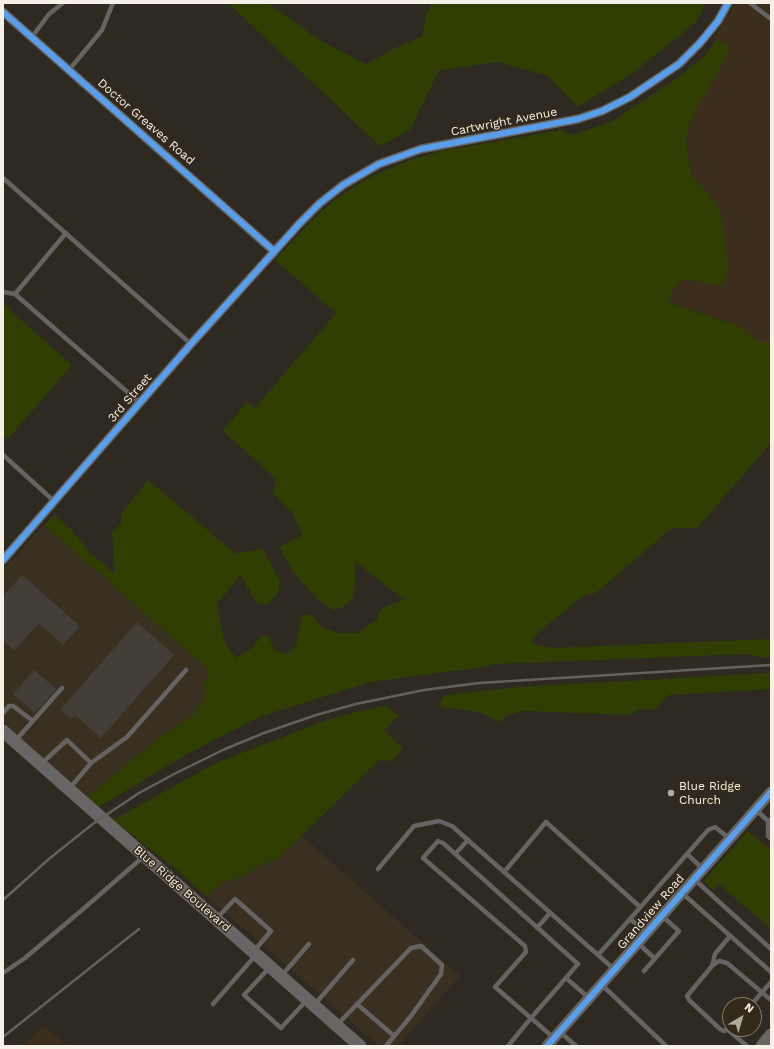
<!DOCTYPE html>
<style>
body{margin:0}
#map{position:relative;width:774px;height:1049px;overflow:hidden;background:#2e2921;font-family:"Work Sans",sans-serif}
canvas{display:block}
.frame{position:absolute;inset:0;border:4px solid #f6f0e6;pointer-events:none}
.north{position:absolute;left:722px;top:997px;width:40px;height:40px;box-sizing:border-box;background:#342a1b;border:1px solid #82796c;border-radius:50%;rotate:38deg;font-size:11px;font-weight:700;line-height:16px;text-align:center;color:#f6f0e6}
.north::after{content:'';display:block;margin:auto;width:14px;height:18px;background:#b0aaa1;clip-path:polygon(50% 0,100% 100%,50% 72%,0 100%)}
</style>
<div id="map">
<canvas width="774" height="1049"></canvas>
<div class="frame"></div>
<div class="north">N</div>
</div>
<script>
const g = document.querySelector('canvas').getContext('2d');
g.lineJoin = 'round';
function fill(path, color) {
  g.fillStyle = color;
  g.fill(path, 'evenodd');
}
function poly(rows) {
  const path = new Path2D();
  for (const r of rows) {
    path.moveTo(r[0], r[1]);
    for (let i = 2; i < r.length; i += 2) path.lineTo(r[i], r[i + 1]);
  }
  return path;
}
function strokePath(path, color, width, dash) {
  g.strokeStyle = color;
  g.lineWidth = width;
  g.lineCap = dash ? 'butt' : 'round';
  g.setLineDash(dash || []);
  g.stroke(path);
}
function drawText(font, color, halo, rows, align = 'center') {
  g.font = font + ' "Work Sans",sans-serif';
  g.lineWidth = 3;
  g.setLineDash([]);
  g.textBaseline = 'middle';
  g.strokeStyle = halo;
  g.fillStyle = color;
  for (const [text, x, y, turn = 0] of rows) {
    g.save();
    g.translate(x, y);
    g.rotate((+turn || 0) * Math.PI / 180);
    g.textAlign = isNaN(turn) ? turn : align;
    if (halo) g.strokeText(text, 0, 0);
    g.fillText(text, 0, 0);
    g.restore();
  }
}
fill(poly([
 [44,525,210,671,204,684,205,696,194,714,156,740,86,798,3,722,3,570],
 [302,836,460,976,398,1046,379,1046,206,896,226,881,240,878,259,866,278,859]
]), '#3a3022');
fill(poly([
 [736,3,771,3,771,343,759,342,737,325,669,303,673,289,684,279,721,286,709,194,691,175,686,141,689,124,717,40,713,38],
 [45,1026,67,1046,21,1046]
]), '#3b2e1c');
fill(poly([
 [231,3,268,3,321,41,366,64,395,48,422,36,427,12,432,3,706,3,696,22,634,72,578,107,548,76,498,62,439,70,410,130,380,146,230,5],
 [717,40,730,48,689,124,686,141,691,175,709,194,720,212,729,270,721,286,684,279,673,289,669,303,737,325,759,342,771,342,771,443,697,528,672,528,596,593,584,595,532,638,533,644,553,648,771,639,771,658,764,658,748,654,494,664,484,667,370,682,259,717,189,753,97,808,86,798,156,740,194,714,205,696,204,684,210,671,44,525,54,515,73,531,89,552,115,574,112,533,121,524,121,514,148,480,236,554,263,548,280,582,278,593,267,605,257,603,240,575,217,604,224,641,236,658,253,647,262,635,269,637,275,651,288,654,296,646,302,615,311,615,323,628,340,633,357,633,376,620,382,608,404,600,356,562,355,583,352,599,343,607,333,610,318,600,292,571,279,547,302,535,292,513,273,493,276,479,223,431,247,402,255,408,336,313,275,260,311,221,334,200,370,177,408,161,441,151,561,130,573,135,611,122,675,80,704,56],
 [3,304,72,365,7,440,3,437],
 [771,673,771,689,668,695,654,710,639,709,631,715,524,711,508,715,499,722,479,712,441,707,440,702,445,695,520,687],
 [386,706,399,715,384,730,403,749,391,761,379,760,278,859,259,866,240,878,226,881,206,896,176,869,113,820,216,763,324,721,360,711],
 [748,831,771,850,771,929,719,884,713,890,703,881]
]), '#303e04');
fill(poly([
 [22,575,80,626,63,645,39,623,14,650,3,640,3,596],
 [137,622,174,655,101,738,75,715,71,719,60,710],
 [34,670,56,689,35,713,13,694]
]), '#433f38');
strokePath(poly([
 [750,3,771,19],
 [32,37,49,14,63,3],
 [69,70,102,30,113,3],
 [3,178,191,344],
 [66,233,15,294,140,403],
 [3,292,15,294],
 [3,455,54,501],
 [3,713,9,706,13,706,33,721],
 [16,740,62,688],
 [42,763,67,740,91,763,69,789],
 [91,763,127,737,186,670],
 [755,809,768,821,771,820],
 [768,821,768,836,771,839],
 [455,854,468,840],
 [378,869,414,826,439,821,452,826,598,955],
 [703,869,687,854,708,830,715,827,730,839],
 [505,871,546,822,640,907],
 [694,879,771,949],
 [682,893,771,972],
 [217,918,235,899,271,931,254,951],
 [537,928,550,913],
 [647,933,630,919,687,854],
 [638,943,655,959],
 [712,966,715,954,730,936],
 [269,968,244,995,281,1028,307,1000],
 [614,969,598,955,630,919],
 [644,971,679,931,662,916],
 [3,973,25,958,82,910,143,857],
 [282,975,309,944],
 [566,978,589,998],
 [602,985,666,1046],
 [213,1004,255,956],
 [315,1004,353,960],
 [357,1004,394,1036],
 [751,1005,771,982],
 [338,1024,411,948,421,946,442,965,441,974,411,1016,386,1046],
 [730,1028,724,1031,720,1029,689,1000,687,996,712,966,719,961,727,963,771,1000],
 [728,1030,747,1046],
 [560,1032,576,1046],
 [508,1046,531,1018,578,964,443,843,438,841,423,858,525,946,526,952,495,987,531,1018,554,1038]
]), '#656462', 4.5);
strokePath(poly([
 [3,12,274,251],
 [3,560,191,344,299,224,320,203,343,185,379,164,421,149,578,119,602,111,630,97,679,64,700,43,718,21,728,3]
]), '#656462', 9);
strokePath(poly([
 [547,1046,771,792]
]), '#656462', 11);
strokePath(poly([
 [3,731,360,1046],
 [762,1046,771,1035]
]), '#686564', 13);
strokePath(poly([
 [3,900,50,858,94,823,139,793,176,773,225,749,264,733,316,715,356,704,424,690,479,683,771,665],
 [3,1037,139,929]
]), '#64615d', 2.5);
strokePath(poly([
 [3,12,274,251],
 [3,560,191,344,299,224,320,203,343,185,379,164,421,149,578,119,602,111,630,97,679,64,700,43,718,21,728,3],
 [547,1046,771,792]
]), '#5a9eea', 6);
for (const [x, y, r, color] of [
 [671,793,4,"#b0aaa1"]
]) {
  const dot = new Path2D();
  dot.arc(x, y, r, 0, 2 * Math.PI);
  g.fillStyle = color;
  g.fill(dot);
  strokePath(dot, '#342a1b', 1.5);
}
drawText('12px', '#f6f0e6', '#342a1b', [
 ["Doctor Greaves Road",146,122,41],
 ["Cartwright Avenue",504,122,-11],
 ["3rd Street",130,398,-49],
 ["Blue Ridge Boulevard",182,889,41],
 ["Grandview Road",651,912,-49]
]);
drawText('12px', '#f6f0e6', '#342a1b', [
 ["Blue Ridge",679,786],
 ["Church",679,800]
], 'left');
</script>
